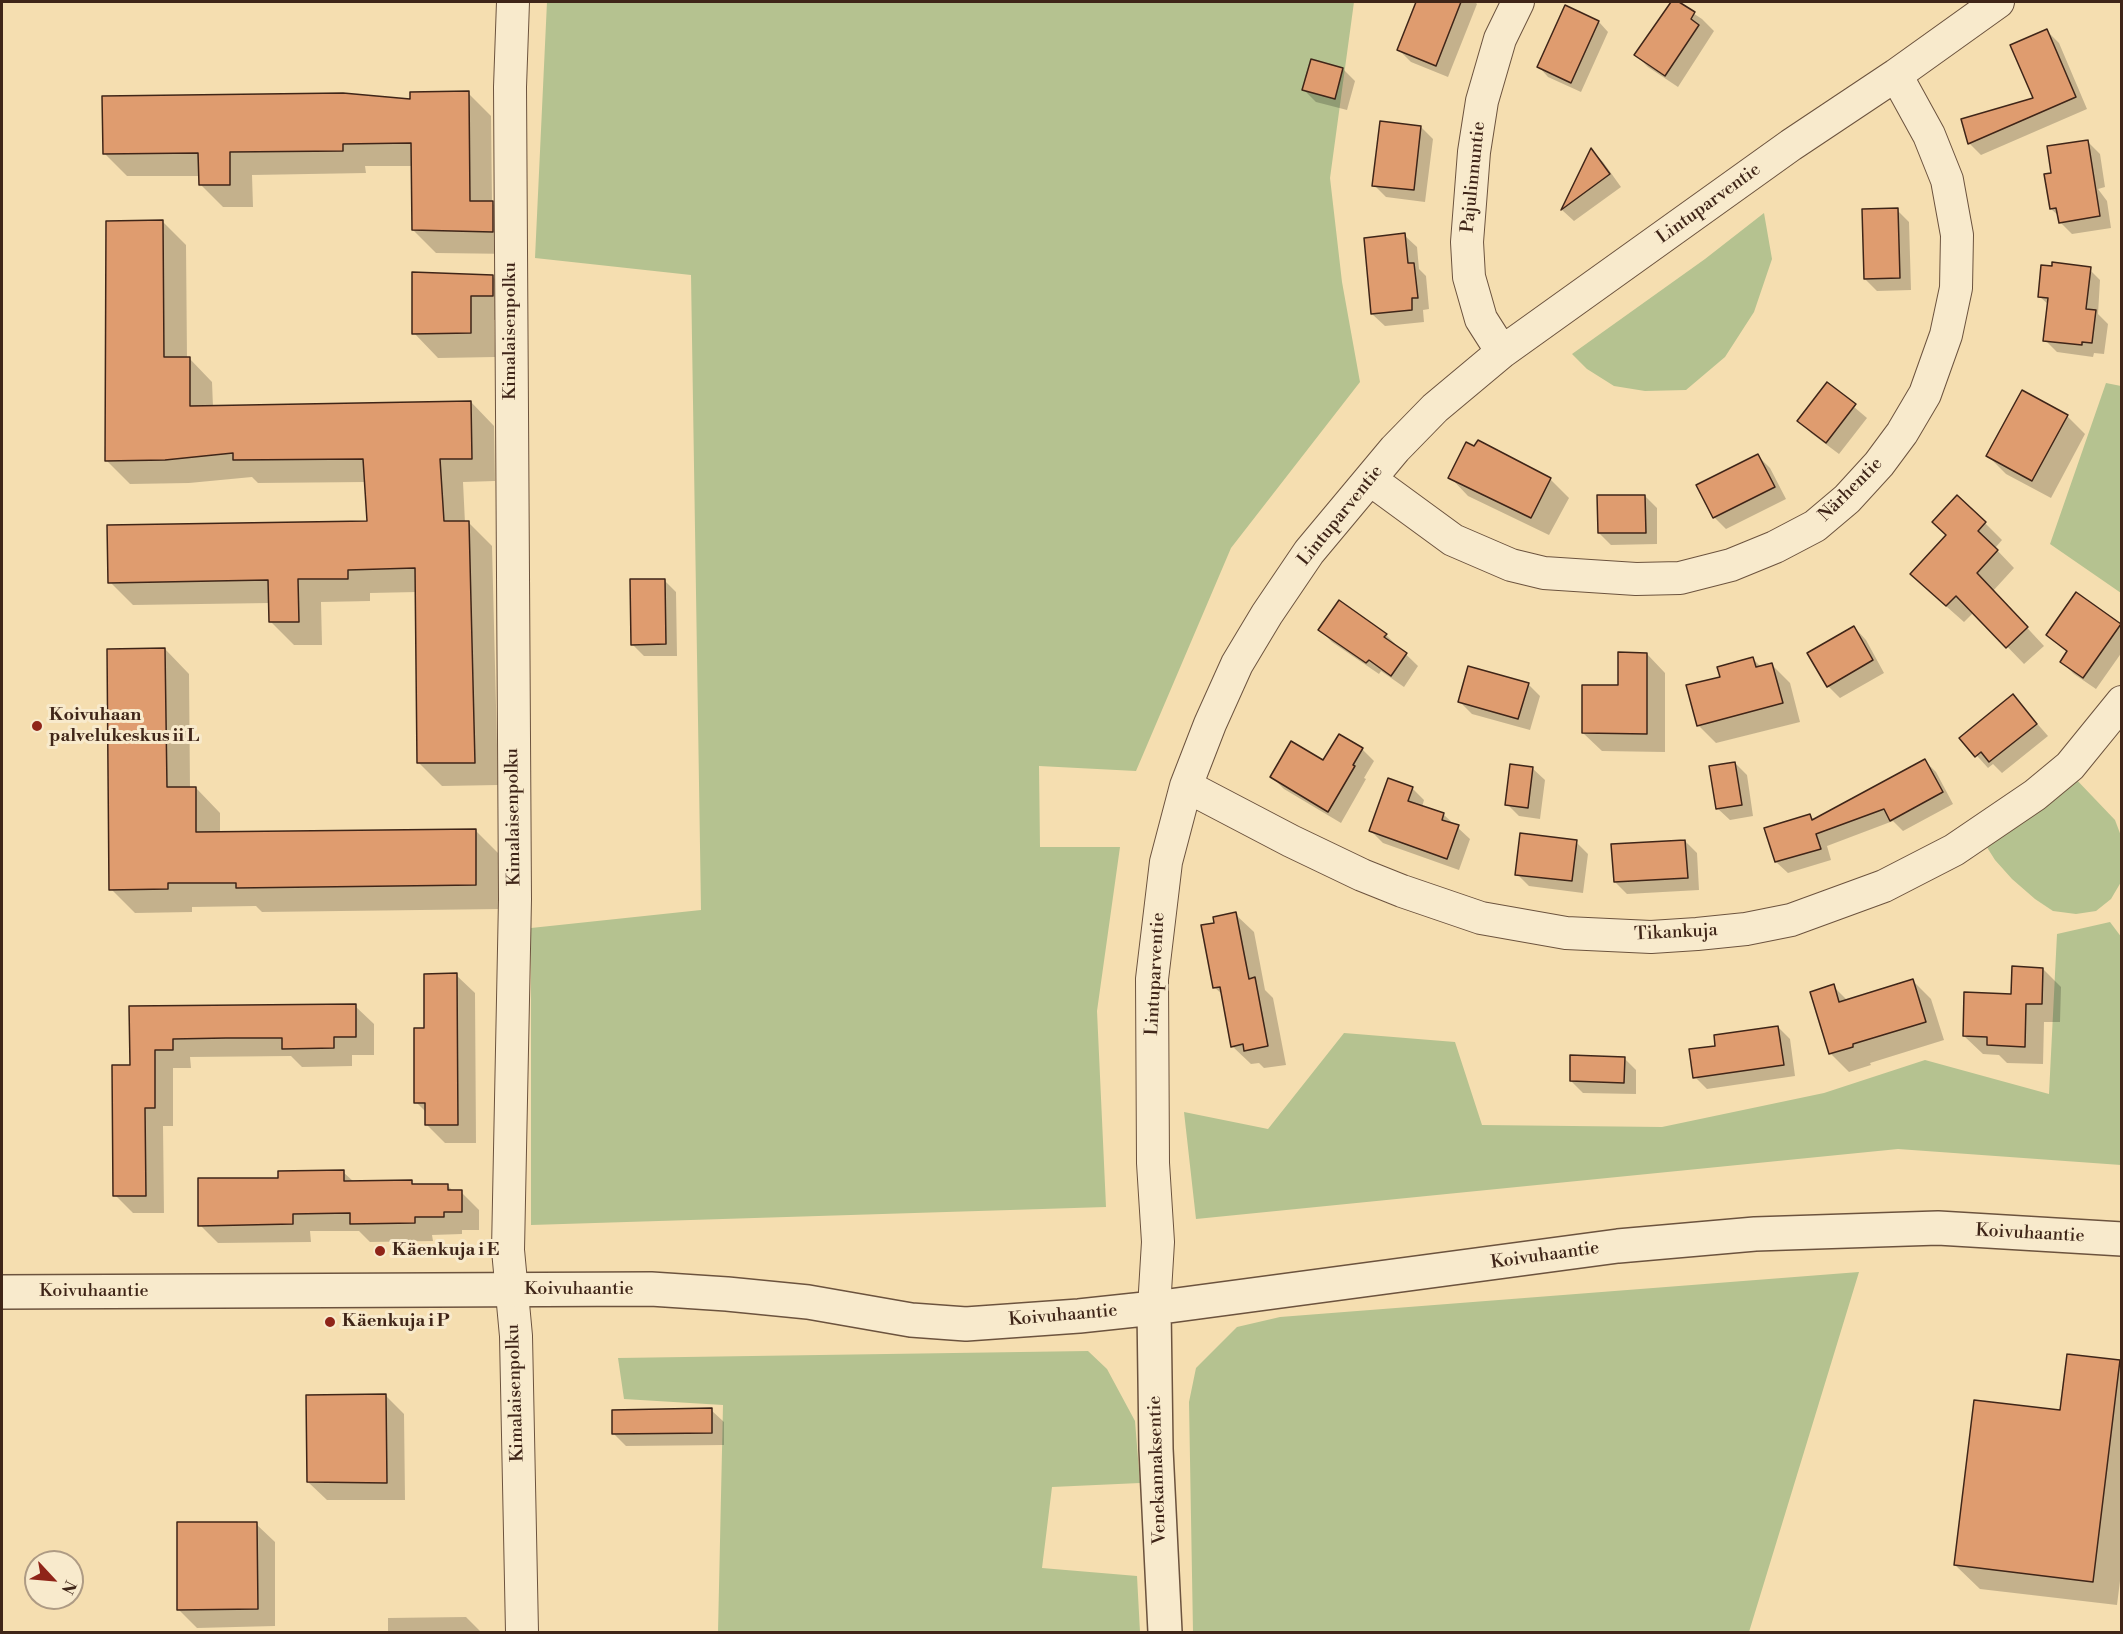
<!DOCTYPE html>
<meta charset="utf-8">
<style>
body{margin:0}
#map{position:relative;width:2123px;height:1634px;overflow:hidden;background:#f5deb0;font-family:"Libre Bodoni",serif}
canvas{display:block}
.frame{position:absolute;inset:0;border:3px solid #3f2518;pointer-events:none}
.north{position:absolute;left:24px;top:1550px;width:60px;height:60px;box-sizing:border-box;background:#f8eacc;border:2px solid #ae9b84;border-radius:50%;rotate:116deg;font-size:16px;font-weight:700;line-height:24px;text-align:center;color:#3f2518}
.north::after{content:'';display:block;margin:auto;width:21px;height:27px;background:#8f2418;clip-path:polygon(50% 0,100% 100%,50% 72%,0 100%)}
</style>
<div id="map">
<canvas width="2123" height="1634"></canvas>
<div class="frame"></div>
<div class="north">N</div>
</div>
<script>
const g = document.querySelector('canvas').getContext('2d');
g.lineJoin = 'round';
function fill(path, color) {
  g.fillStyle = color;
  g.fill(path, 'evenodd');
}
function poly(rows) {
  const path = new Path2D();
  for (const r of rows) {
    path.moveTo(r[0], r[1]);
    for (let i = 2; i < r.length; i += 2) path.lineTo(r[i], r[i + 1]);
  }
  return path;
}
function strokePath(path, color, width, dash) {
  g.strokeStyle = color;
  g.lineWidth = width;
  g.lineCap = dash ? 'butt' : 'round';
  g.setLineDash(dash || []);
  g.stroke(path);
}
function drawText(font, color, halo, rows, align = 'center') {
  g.font = font + ' "Libre Bodoni",serif';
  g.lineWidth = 6;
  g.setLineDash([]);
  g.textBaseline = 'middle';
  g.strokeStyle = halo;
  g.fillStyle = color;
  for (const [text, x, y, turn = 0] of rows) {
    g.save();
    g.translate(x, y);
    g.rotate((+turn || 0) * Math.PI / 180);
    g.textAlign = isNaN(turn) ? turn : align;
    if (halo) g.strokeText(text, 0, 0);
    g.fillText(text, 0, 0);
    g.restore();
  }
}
fill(poly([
 [547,2,1354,2,1330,178,1342,282,1360,382,1231,548,1136,771,1039,766,1040,847,1120,847,1097,1011,1106,1207,531,1225,531,928,701,910,691,275,535,258],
 [1764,213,1772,259,1754,312,1725,357,1686,390,1645,391,1614,386,1587,369,1572,354,1705,259],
 [2106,383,2121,386,2121,593,2050,544],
 [2072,775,2115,820,2121,836,2121,882,2111,899,2096,911,2076,914,2053,911,2035,899,2012,879,1995,860,1983,841],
 [2110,922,2122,938,2121,1165,1898,1149,1196,1219,1184,1112,1268,1129,1344,1033,1455,1042,1482,1125,1662,1127,1824,1093,1925,1060,2049,1094,2057,934],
 [1859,1272,1749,1632,1193,1632,1189,1402,1196,1368,1237,1327,1280,1317],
 [1088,1351,1107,1369,1135,1421,1140,1483,1052,1487,1042,1568,1137,1576,1140,1632,718,1632,723,1405,624,1399,618,1358]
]), '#b5c290');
fill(poly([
 [1418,2,1475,2,1477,4,1448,77,1411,62,1399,50],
 [1673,2,1676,2,1702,19,1714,31,1678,87,1648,67,1636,55],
 [1599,22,1608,32,1581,92,1548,77,1539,67],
 [2047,31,2059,43,2087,109,1981,155,1969,143,2035,99],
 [1343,69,1355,81,1347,110,1316,102,1304,90],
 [468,93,491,116,492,203,515,226,515,254,436,253,413,230,413,166,365,166,366,173,252,175,253,207,223,207,200,184,200,176,127,176,104,153],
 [1421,127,1433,139,1425,202,1386,197,1374,185],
 [2088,142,2100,154,2105,187,2098,189,2107,201,2111,228,2072,234,2060,222,2059,216,2051,209,2053,174],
 [1591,150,1603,162,1621,187,1574,221,1562,210],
 [1897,210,1909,222,1911,290,1877,291,1865,279],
 [162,221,186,245,187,358,189,358,212,382,213,407,471,402,494,426,495,481,463,482,465,523,469,523,492,546,498,785,442,786,419,763,417,592,370,593,370,601,321,602,322,645,294,645,271,622,270,603,133,605,110,582,368,522,366,482,258,483,252,477,189,483,130,484,107,461],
 [1404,235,1417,247,1419,269,1426,276,1429,309,1423,310,1424,322,1385,326,1372,314],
 [2088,268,2100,280,2098,314,2108,324,2104,354,2094,353,2093,357,2057,352,2045,340,2049,305,2039,296],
 [493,277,517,301,517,320,494,320,495,357,438,358,414,333],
 [1827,384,1867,418,1839,454,1811,433,1799,421],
 [2067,416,2085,434,2051,498,2006,474,1988,456],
 [1758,456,1770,468,1786,499,1726,529,1714,517],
 [1450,477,1550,479,1569,498,1549,535,1468,496],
 [1645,496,1657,508,1657,544,1611,545,1599,533],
 [1985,523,2002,540,1995,548,2014,568,1993,591,2044,646,2024,664,1974,612,1964,622,1929,591,1948,536],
 [664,580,676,592,677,656,644,656,632,644],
 [2120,625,2122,652,2096,689,2074,674,2062,662,2068,653,2048,635],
 [1854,627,1866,640,1884,673,1840,698,1828,686],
 [1320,630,1386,635,1418,666,1404,687,1381,671,1379,674,1332,642],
 [165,649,189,674,190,788,196,788,220,813,220,833,476,831,500,855,500,909,262,912,256,906,192,907,192,912,135,913,111,889],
 [1647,654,1665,673,1665,752,1602,751,1583,733],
 [1753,659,1761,667,1772,665,1790,683,1800,722,1716,743,1698,725,1722,678],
 [1528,684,1540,696,1530,730,1472,714,1460,702],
 [2013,696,2048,736,2002,773,1993,764,1988,768,1961,738],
 [1362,749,1374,761,1364,778,1366,779,1341,823,1284,789,1272,777],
 [1925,761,1936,772,1953,804,1903,831,1893,821,1827,846,1831,860,1788,873,1776,862,1810,816,1814,820],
 [1735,763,1747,775,1753,816,1730,820,1717,808],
 [1532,768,1545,780,1540,819,1519,816,1507,804],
 [1412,788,1424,800,1422,807,1444,815,1470,839,1459,870,1383,843,1371,831],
 [1685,841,1697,853,1699,890,1627,894,1615,882],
 [1576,842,1588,854,1583,893,1529,886,1517,874],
 [1235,914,1254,932,1265,990,1273,998,1286,1065,1264,1068,1259,1063,1251,1064,1232,1046,1223,995,1214,987,1216,924],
 [2043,969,2061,987,2060,1022,2044,1022,2043,1064,2007,1063,1999,1055,1983,1054,1964,1036],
 [456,975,475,993,476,1143,445,1143,427,1125,427,1113,416,1102,426,1029],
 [1913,981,1931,999,1944,1040,1870,1063,1871,1065,1849,1072,1830,1053,1833,986,1848,1001],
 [355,1006,374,1024,374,1055,352,1055,352,1066,302,1067,291,1056,190,1057,191,1068,173,1068,173,1126,163,1126,164,1213,133,1213,115,1195,131,1067,130,1008],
 [1778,1027,1790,1039,1795,1076,1707,1089,1695,1077],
 [1624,1058,1636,1070,1636,1094,1583,1093,1571,1081],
 [343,1172,354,1182,411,1182,415,1186,447,1185,454,1192,461,1192,479,1210,479,1230,462,1230,462,1234,432,1235,433,1241,370,1242,359,1231,310,1231,311,1242,218,1243,200,1225,280,1179],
 [2119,1362,2122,1364,2122,1565,2117,1605,1980,1589,1955,1565],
 [385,1395,404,1414,405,1500,327,1500,308,1482],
 [711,1410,724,1422,724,1445,626,1446,614,1434],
 [256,1524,275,1542,275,1626,197,1628,178,1609],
 [466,1617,481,1632,388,1632,388,1618]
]), '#0003');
const building = poly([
 [1416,2,1461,2,1436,66,1397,50,1416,2],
 [1671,2,1679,2,1695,12,1691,19,1699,25,1665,76,1634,55,1671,2],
 [1565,5,1599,21,1571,83,1537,67,1565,5],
 [2047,29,2076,97,1968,144,1961,119,2033,98,2010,45,2047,29],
 [1311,59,1343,68,1335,99,1302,90,1311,59],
 [469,91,470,201,493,201,493,232,412,230,411,143,343,144,343,151,230,152,230,185,199,185,198,153,103,154,102,96,343,93,410,99,410,92,469,91],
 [1380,121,1421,126,1414,190,1372,186,1380,121],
 [2088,140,2100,216,2059,223,2056,208,2050,209,2044,174,2051,173,2047,146,2088,140],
 [1591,148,1610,174,1561,210,1591,148],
 [1898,208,1900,278,1864,279,1862,209,1898,208],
 [163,220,164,357,190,357,190,406,471,401,472,459,440,459,444,521,469,521,475,763,417,763,415,568,348,570,348,579,298,579,299,622,269,622,268,580,108,583,107,525,367,521,363,459,233,460,233,453,165,460,105,461,106,221,163,220],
 [1405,233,1408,263,1414,263,1418,298,1412,298,1412,310,1371,314,1364,238,1405,233],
 [2052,262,2091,267,2086,309,2096,310,2092,343,2082,342,2082,345,2043,341,2048,298,2038,297,2041,265,2052,266,2052,262],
 [412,272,493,275,493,296,471,296,471,333,412,334,412,272],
 [1827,382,1856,404,1826,443,1797,421,1827,382],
 [2022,390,2068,415,2032,481,1986,456,2022,390],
 [1478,440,1551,478,1531,518,1448,478,1466,442,1474,446,1478,440],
 [1758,454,1775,487,1713,518,1696,485,1758,454],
 [1597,495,1645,495,1646,533,1598,533,1597,495],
 [1957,495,1986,522,1978,531,1998,550,1977,573,2028,627,2006,648,1956,596,1946,606,1910,574,1946,535,1932,522,1957,495],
 [630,579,665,579,666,644,631,645,630,579],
 [2076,592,2121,624,2083,678,2060,662,2067,651,2046,635,2076,592],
 [1339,600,1387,634,1384,637,1407,653,1391,676,1369,660,1366,663,1318,630,1339,600],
 [1854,626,1873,660,1827,687,1807,653,1854,626],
 [165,648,167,787,196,787,196,832,476,829,476,885,236,888,236,883,168,883,168,889,109,890,107,649,165,648],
 [1618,652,1647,653,1647,734,1582,733,1582,685,1618,685,1618,652],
 [1753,657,1756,667,1772,663,1783,703,1697,726,1686,685,1720,677,1717,667,1753,657],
 [1468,666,1529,683,1518,719,1458,702,1468,666],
 [2013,694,2037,724,1989,762,1981,752,1975,757,1959,738,2013,694],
 [1339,734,1363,748,1353,765,1355,766,1328,812,1270,777,1291,741,1323,760,1339,734],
 [1925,759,1943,792,1890,821,1884,809,1816,834,1821,849,1775,862,1764,828,1810,814,1812,820,1925,759],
 [1735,762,1742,805,1716,809,1709,766,1735,762],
 [1510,764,1533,767,1528,808,1505,805,1510,764],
 [1388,778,1413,787,1408,801,1444,813,1442,820,1459,825,1447,859,1369,831,1388,778],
 [1520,833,1577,840,1572,881,1515,875,1520,833],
 [1685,840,1688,878,1614,882,1611,844,1685,840],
 [1236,912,1249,979,1255,977,1268,1046,1244,1051,1243,1044,1231,1047,1220,987,1213,988,1201,925,1214,923,1213,917,1236,912],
 [2012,966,2043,968,2042,1004,2026,1004,2025,1047,1987,1045,1987,1037,1963,1036,1964,992,2011,994,2012,966],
 [457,973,458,1125,425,1125,425,1103,414,1103,414,1028,424,1028,424,974,457,973],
 [1913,979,1926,1022,1853,1044,1853,1047,1829,1054,1810,992,1834,984,1839,1002,1913,979],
 [356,1004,356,1037,334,1037,334,1048,282,1049,282,1038,226,1038,173,1039,173,1050,155,1050,155,1108,145,1108,146,1196,113,1196,112,1065,130,1065,129,1006,356,1004],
 [1778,1026,1784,1065,1693,1078,1689,1049,1715,1046,1714,1035,1778,1026],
 [1570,1055,1625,1057,1624,1083,1570,1081,1570,1055],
 [344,1170,344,1181,412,1180,412,1184,448,1184,448,1190,462,1190,462,1212,444,1212,444,1217,415,1217,415,1223,350,1224,350,1213,293,1214,293,1224,198,1226,198,1178,278,1178,278,1171,344,1170],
 [2067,1354,2120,1360,2093,1582,1954,1565,1974,1400,2060,1410,2067,1354],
 [386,1394,387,1483,307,1482,306,1395,386,1394],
 [712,1408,712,1433,612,1434,612,1410,712,1408],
 [177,1522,257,1522,258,1609,177,1610,177,1522]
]);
fill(building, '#df9c6f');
strokePath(building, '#3f2518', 1.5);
const minor = poly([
 [513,2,510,87,515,899,508,1250,516,1336,522,1632],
 [1502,352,1481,319,1469,277,1467,242,1474,152,1482,101,1500,39,1518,2],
 [1371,480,1453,540,1511,565,1544,573,1636,579,1680,578,1731,565,1775,547,1815,526,1847,499,1879,464,1902,433,1925,394,1946,335,1956,288,1957,235,1947,180,1929,135,1896,75],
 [1186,786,1291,841,1362,875,1402,891,1481,918,1566,933,1651,937,1697,934,1746,929,1791,920,1884,886,1954,850,2035,795,2070,766,2122,702],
 [1154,1308,1158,1242,1153,1163,1152,979,1166,862,1186,786,1210,724,1237,664,1267,614,1309,552,1395,449,1435,408,1502,352,1791,145,1896,75,1998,2]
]);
const tertiary = poly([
 [2,1292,651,1289,727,1294,808,1302,911,1320,966,1324,1079,1316,1154,1308,1618,1246,1755,1234,1938,1228,2122,1239],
 [1154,1308,1156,1449,1165,1632]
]);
strokePath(minor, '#6c533e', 34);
strokePath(tertiary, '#6c533e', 36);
strokePath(minor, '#f8eacc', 32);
strokePath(tertiary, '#f8eacc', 33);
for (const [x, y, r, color] of [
 [37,726,6,"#8f2418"],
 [380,1251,6,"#8f2418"],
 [330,1322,6,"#8f2418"]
]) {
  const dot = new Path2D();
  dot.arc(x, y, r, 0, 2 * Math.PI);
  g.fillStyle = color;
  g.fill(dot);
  strokePath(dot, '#f8eacc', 2);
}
drawText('18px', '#3f2518', '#f8eacc', [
 ["Pajulinnuntie",1474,177,-84],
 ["Lintuparventie",1709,204,-36],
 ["Kimalaisenpolku",511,331,-90],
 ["Närhentie",1851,490,-45],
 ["Lintuparventie",1341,516,-51],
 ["Kimalaisenpolku",514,817,-91],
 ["Tikankuja",1676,933,-3],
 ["Lintuparventie",1156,974,-87],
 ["Koivuhaantie",2030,1234,3],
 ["Koivuhaantie",1545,1256,-8],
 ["Koivuhaantie",579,1290],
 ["Koivuhaantie",94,1292],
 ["Koivuhaantie",1063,1316,-5],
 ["Kimalaisenpolku",516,1393,-92],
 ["Venekannaksentie",1158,1470,-92]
]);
drawText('bold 18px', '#3f2518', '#f8eacc', [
 ["Koivuhaan",49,716],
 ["palvelukeskus ii L",49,737],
 ["Käenkuja i E",392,1251],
 ["Käenkuja i P",342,1322]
], 'left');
</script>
